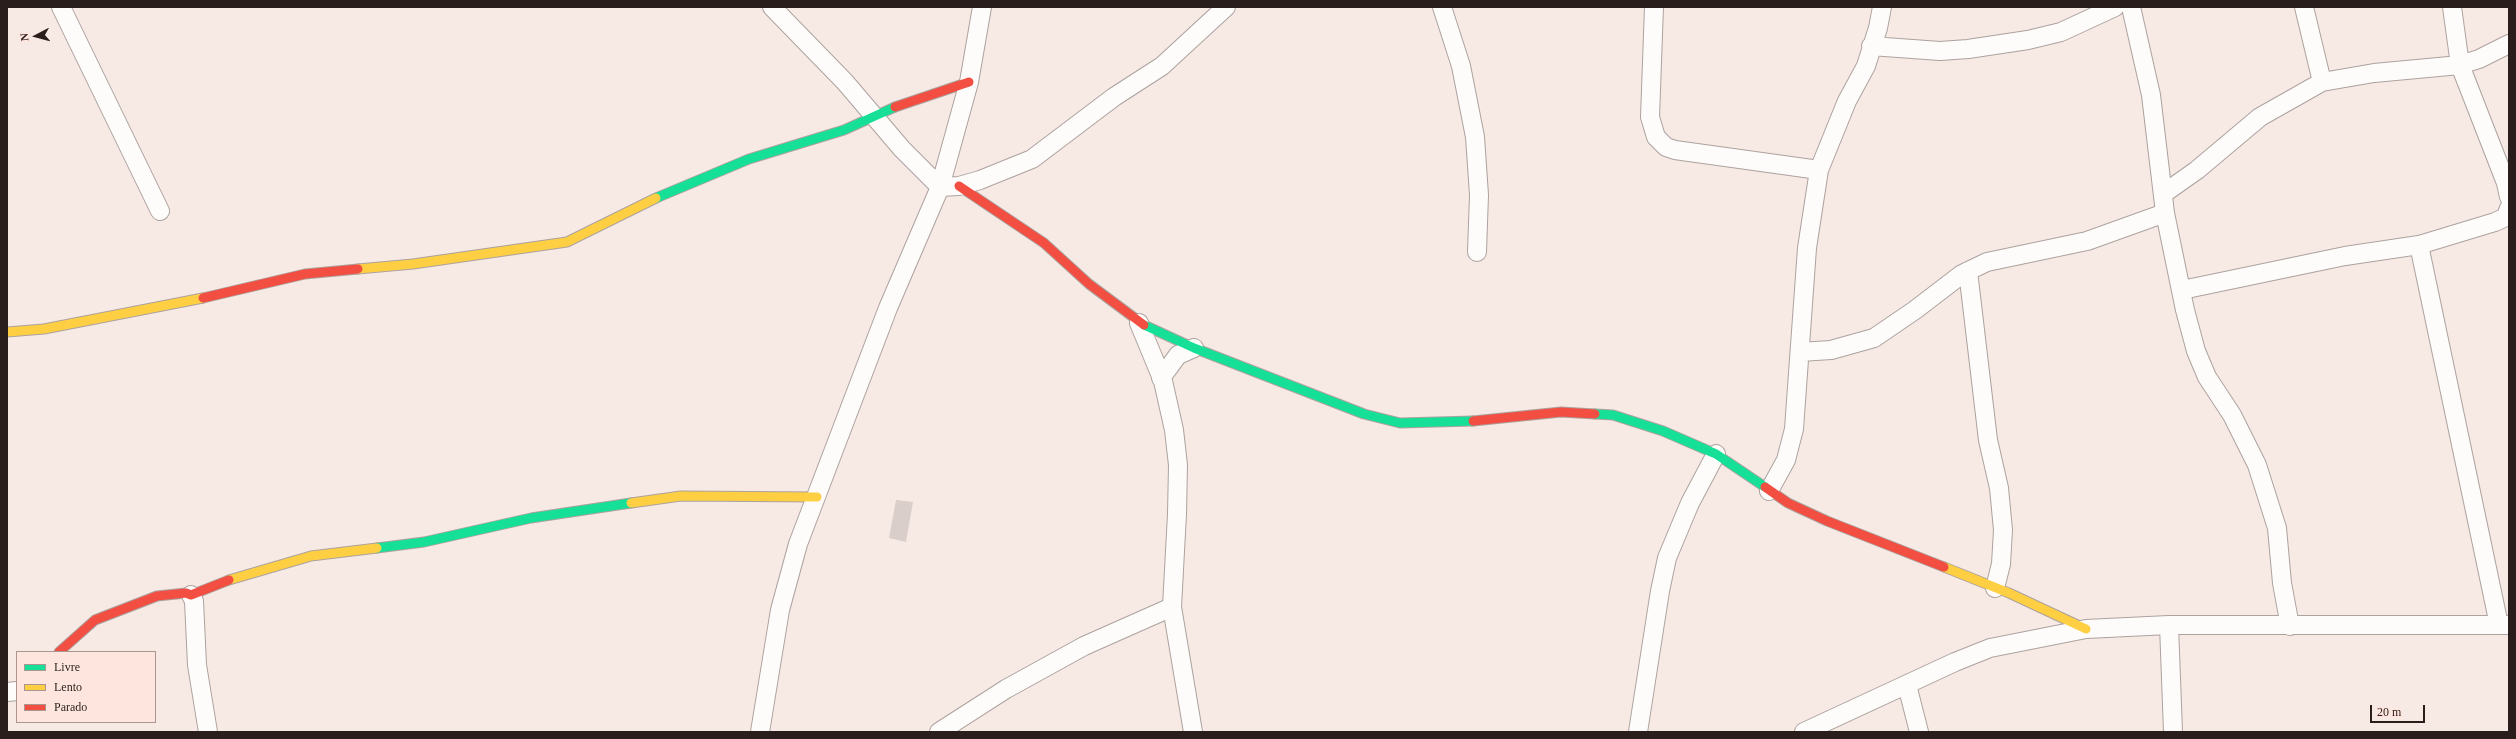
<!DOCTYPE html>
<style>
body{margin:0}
#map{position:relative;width:2516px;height:739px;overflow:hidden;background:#f7eae5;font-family:Georgia,serif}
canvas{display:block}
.frame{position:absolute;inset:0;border:8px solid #291e1b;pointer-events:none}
.legend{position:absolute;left:16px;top:651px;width:140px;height:72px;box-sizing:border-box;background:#fee6de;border:1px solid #a99690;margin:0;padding:5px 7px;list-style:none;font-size:12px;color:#291e1b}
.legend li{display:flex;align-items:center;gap:8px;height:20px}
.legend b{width:20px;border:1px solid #a99690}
.north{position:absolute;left:16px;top:16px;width:40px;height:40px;-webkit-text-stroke:3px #fee6de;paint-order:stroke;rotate:264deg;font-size:11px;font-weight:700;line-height:16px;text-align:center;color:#291e1b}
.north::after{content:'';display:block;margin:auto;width:14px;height:18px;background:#291e1b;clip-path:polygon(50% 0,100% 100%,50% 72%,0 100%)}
.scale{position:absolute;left:2370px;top:705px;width:55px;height:18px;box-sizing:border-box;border:2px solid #291e1b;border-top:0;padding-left:5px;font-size:12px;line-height:14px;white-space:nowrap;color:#291e1b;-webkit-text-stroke:3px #fee6de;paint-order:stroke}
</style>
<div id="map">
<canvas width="2516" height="739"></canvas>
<div class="frame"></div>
<ul class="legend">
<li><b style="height:5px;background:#16e098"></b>Livre</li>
<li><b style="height:5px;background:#ffcf43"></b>Lento</li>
<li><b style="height:5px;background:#f24e42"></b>Parado</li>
</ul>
<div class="north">N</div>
<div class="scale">20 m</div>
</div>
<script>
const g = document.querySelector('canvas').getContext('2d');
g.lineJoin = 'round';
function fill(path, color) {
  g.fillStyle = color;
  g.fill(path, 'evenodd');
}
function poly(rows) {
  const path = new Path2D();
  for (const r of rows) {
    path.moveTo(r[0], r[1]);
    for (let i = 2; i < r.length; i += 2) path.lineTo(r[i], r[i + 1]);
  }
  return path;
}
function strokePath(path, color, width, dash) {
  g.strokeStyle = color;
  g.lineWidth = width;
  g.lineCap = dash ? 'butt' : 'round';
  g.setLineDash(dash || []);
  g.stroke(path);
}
fill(poly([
 [896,500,913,502,906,542,889,538]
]), '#dacecb');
const street = poly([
 [61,7,160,211],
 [772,7,845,82,902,149,940,187,959,186,980,180,1032,159,1114,97,1162,66,1226,7],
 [1442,7,1461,66,1475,137,1479,195,1477,252],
 [1654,7,1650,117,1656,137,1666,147,1675,150,1819,170],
 [2131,7,2151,95,2165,213,2185,310,2196,351,2207,377,2232,415,2257,465,2277,528,2282,583,2290,626],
 [2304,7,2322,82],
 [2452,7,2460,65,2506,183,2509,197],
 [1871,46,1940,51,1968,49,2028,40,2061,32,2115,7],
 [2163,194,2197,170,2260,117,2322,82,2374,73,2460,65,2479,59,2509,44],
 [2419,245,2499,625],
 [1968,271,1988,440,1999,488,2003,530,2001,564,1995,588],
 [2182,290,2345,256,2419,245,2495,222,2506,217,2509,208],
 [1139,323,1163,381,1174,430,1178,465,1177,514,1172,607,1193,732],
 [1800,352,1831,350,1874,338,1915,310,1962,274,1987,262,2087,241,2165,213],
 [1161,378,1178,355,1194,348],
 [1769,491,1786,460,1794,429,1807,248,1819,170,1847,101,1866,66,1878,28,1882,7],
 [191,595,194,601,197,665,208,732],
 [2169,625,2173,732],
 [1907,685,1919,732],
 [7,692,17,691],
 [760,732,780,610,798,544,888,308,940,187,969,82,982,7],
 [939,732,1006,689,1084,646,1172,607],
 [1638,732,1660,591,1667,558,1690,503,1716,454],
 [1804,732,1955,662,1990,648,2086,629,2169,625,2509,625]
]);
const fast = poly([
 [656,198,749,159,844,130,895,107],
 [1144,325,1194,348,1364,414,1400,423,1473,421],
 [1595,414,1613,415,1663,431,1716,454,1765,487],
 [377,548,424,542,531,518,631,503]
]);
const slow = poly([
 [358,269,413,264,567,242,656,198],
 [7,332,44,329,203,298],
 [631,503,681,496,817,497],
 [1944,567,2009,593,2086,629],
 [229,580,311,556,377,548]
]);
const jam = poly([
 [895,107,969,82],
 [959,186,1044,243,1089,284,1144,325],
 [203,298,305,274,358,269],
 [1473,421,1561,412,1595,414],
 [1765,487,1788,503,1827,521,1944,567],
 [59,652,95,620,157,596,186,593,191,595,229,580]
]);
strokePath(street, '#aca29e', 20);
strokePath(fast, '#aca29e', 11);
strokePath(slow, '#aca29e', 11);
strokePath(jam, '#aca29e', 11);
strokePath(street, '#fefcfb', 18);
strokePath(fast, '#16e098', 9);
strokePath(slow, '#ffcf43', 9);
strokePath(jam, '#f24e42', 9);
</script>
